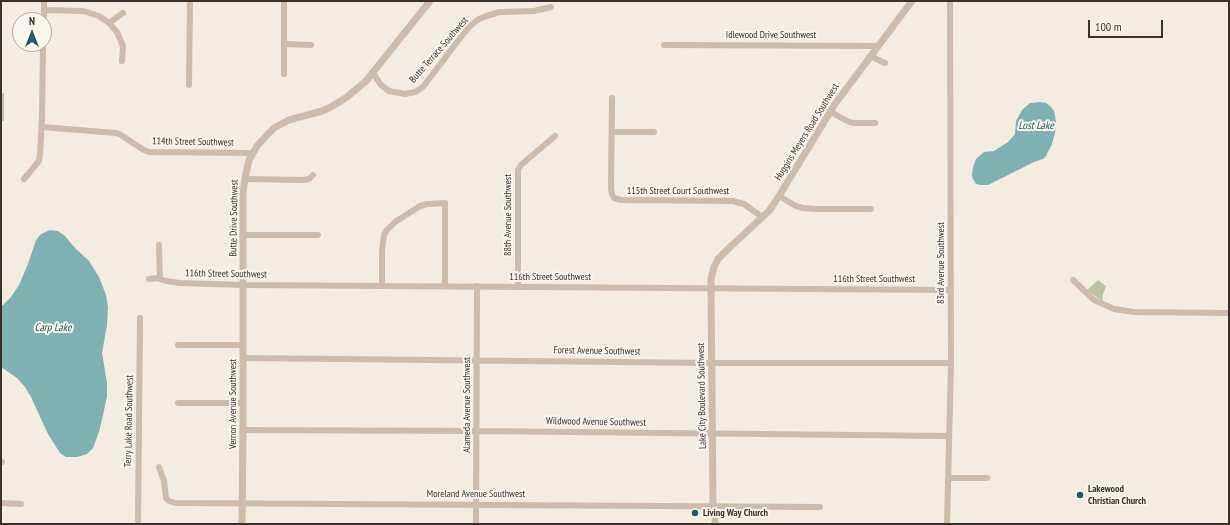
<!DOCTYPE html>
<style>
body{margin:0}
#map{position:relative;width:1230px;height:525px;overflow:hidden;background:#f4ebe1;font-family:"PT Sans Narrow",sans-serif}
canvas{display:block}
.frame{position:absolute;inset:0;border:2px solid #3b302b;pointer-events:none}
.north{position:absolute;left:12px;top:12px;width:40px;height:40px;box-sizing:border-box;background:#fbf5ee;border:1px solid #aea6a0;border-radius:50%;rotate:0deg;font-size:11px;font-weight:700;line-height:16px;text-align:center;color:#3b302b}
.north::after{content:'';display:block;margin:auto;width:14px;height:18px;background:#1f5a5e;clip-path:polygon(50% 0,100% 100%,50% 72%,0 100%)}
.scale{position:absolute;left:1088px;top:20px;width:75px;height:18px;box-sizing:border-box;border:2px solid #3b302b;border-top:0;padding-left:5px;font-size:12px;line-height:14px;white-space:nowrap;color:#3b302b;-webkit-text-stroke:3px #fbf5ee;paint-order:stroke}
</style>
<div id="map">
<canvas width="1230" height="525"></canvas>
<div class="frame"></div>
<div class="north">N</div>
<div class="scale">100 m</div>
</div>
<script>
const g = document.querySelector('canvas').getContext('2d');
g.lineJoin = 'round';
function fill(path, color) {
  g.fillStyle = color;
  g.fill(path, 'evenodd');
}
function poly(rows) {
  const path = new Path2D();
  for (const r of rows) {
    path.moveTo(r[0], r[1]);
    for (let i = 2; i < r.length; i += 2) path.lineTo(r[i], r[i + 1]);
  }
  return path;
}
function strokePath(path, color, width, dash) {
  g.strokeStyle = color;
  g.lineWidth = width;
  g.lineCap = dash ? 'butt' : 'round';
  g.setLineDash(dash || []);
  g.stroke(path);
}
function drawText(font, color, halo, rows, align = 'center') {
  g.font = font + ' "PT Sans Narrow",sans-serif';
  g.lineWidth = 4;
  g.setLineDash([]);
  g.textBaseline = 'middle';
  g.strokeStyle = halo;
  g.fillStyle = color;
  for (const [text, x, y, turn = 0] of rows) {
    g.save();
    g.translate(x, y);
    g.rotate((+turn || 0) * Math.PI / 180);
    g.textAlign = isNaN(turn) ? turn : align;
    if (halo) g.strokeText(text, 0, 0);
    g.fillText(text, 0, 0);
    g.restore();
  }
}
fill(poly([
 [1,93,4,93,4,121,1,121],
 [1098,280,1106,286,1103,294,1102,301,1087,290]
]), '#b8c4a0');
fill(poly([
 [1040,102,1046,103,1051,107,1054,111,1056,121,1055,133,1052,144,1046,156,1043,159,1034,162,988,185,981,185,976,184,973,179,972,175,973,167,976,159,984,152,994,151,1008,142,1015,134,1016,121,1022,110,1030,103],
 [50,230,58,231,65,236,76,249,89,261,99,277,106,295,108,307,107,325,102,353,107,383,107,396,103,415,99,432,93,448,87,454,77,457,66,457,60,453,48,434,31,397,25,387,17,378,1,367,1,307,11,297,19,285,28,264,36,240,41,234]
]), '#7fb0b2');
strokePath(poly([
 [284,1,284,74],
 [44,10,83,11,99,16,109,23,117,32,123,46,122,61],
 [44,20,44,1],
 [109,23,123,13],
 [285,44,311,45],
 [664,45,878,46],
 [870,56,885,63],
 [373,73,381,85,389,91,405,94,415,92,423,87,464,33,470,26,479,19,486,16,500,12,534,11,551,7],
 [189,85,190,1],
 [612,98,611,189,612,194,614,198,621,200,733,201,744,204,762,217],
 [831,112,847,121,853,123,875,123],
 [42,127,116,133,121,135,144,150,149,152,253,153],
 [612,132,654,132],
 [24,179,39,161,40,154,42,118,43,44],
 [245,179,303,180,309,179,313,175],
 [779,196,796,206,803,208,817,209,871,209],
 [243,235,318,235],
 [159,245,160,279],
 [149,279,157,278,166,281,180,283,243,285,951,290],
 [1073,280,1094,300,1114,309,1134,312,1229,313],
 [382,286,382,251,384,235,386,231,395,222,420,206,427,204,445,203,445,286],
 [518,287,518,170,521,165,555,136],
 [178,345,243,345],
 [243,358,711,363,951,363],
 [178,403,243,403],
 [243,430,477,431,948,436],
 [1,462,2,462],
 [159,467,164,481,166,498,169,501,175,503,820,507],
 [948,478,987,478],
 [1,503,21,504],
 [138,524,140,318],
 [476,524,477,286],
 [947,524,951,363,950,1]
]), '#cdbbac', 6);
strokePath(poly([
 [242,524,243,430,243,193,245,178,249,160,257,146,269,133,274,128,289,120,322,111,331,107,347,97,366,81,430,1],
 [715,524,715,517,713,506,711,288,711,279,714,267,718,259,730,247,769,211,779,196,835,104,912,1]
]), '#cdbbac', 7);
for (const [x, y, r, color] of [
 [1080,495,4,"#1f5a5e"],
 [695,513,4,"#1f5a5e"]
]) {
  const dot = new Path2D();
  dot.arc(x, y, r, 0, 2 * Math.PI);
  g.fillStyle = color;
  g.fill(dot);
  strokePath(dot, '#fbf5ee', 1.5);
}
drawText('10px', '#3b302b', '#fbf5ee', [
 ["Idlewood Drive Southwest",771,35],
 ["Butte Terrace Southwest",439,50,-49],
 ["Huggins Meyers Road Southwest",807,132,-58],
 ["114th Street Southwest",193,142,1],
 ["115th Street Court Southwest",678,191],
 ["88th Avenue Southwest",508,215,-90],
 ["Butte Drive Southwest",234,218,-89],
 ["83rd Avenue Southwest",941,263,-90],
 ["116th Street Southwest",226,274,1],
 ["116th Street Southwest",550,277],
 ["116th Street Southwest",874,279],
 ["Forest Avenue Southwest",597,351,1],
 ["Lake City Boulevard Southwest",702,396,-91],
 ["Vernon Avenue Southwest",233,404,-90],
 ["Alameda Avenue Southwest",467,405,-90],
 ["Terry Lake Road Southwest",129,421,-89],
 ["Wildwood Avenue Southwest",596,422,1],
 ["Moreland Avenue Southwest",476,494]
]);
drawText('bold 10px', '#3b302b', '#fbf5ee', [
 ["Lakewood",1088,489],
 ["Christian Church",1088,501],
 ["Living Way Church",703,513]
], 'left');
drawText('italic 11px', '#1f5a5e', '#fbf5ee', [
 ["Lost Lake",1036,126],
 ["Carp Lake",53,328]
]);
</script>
